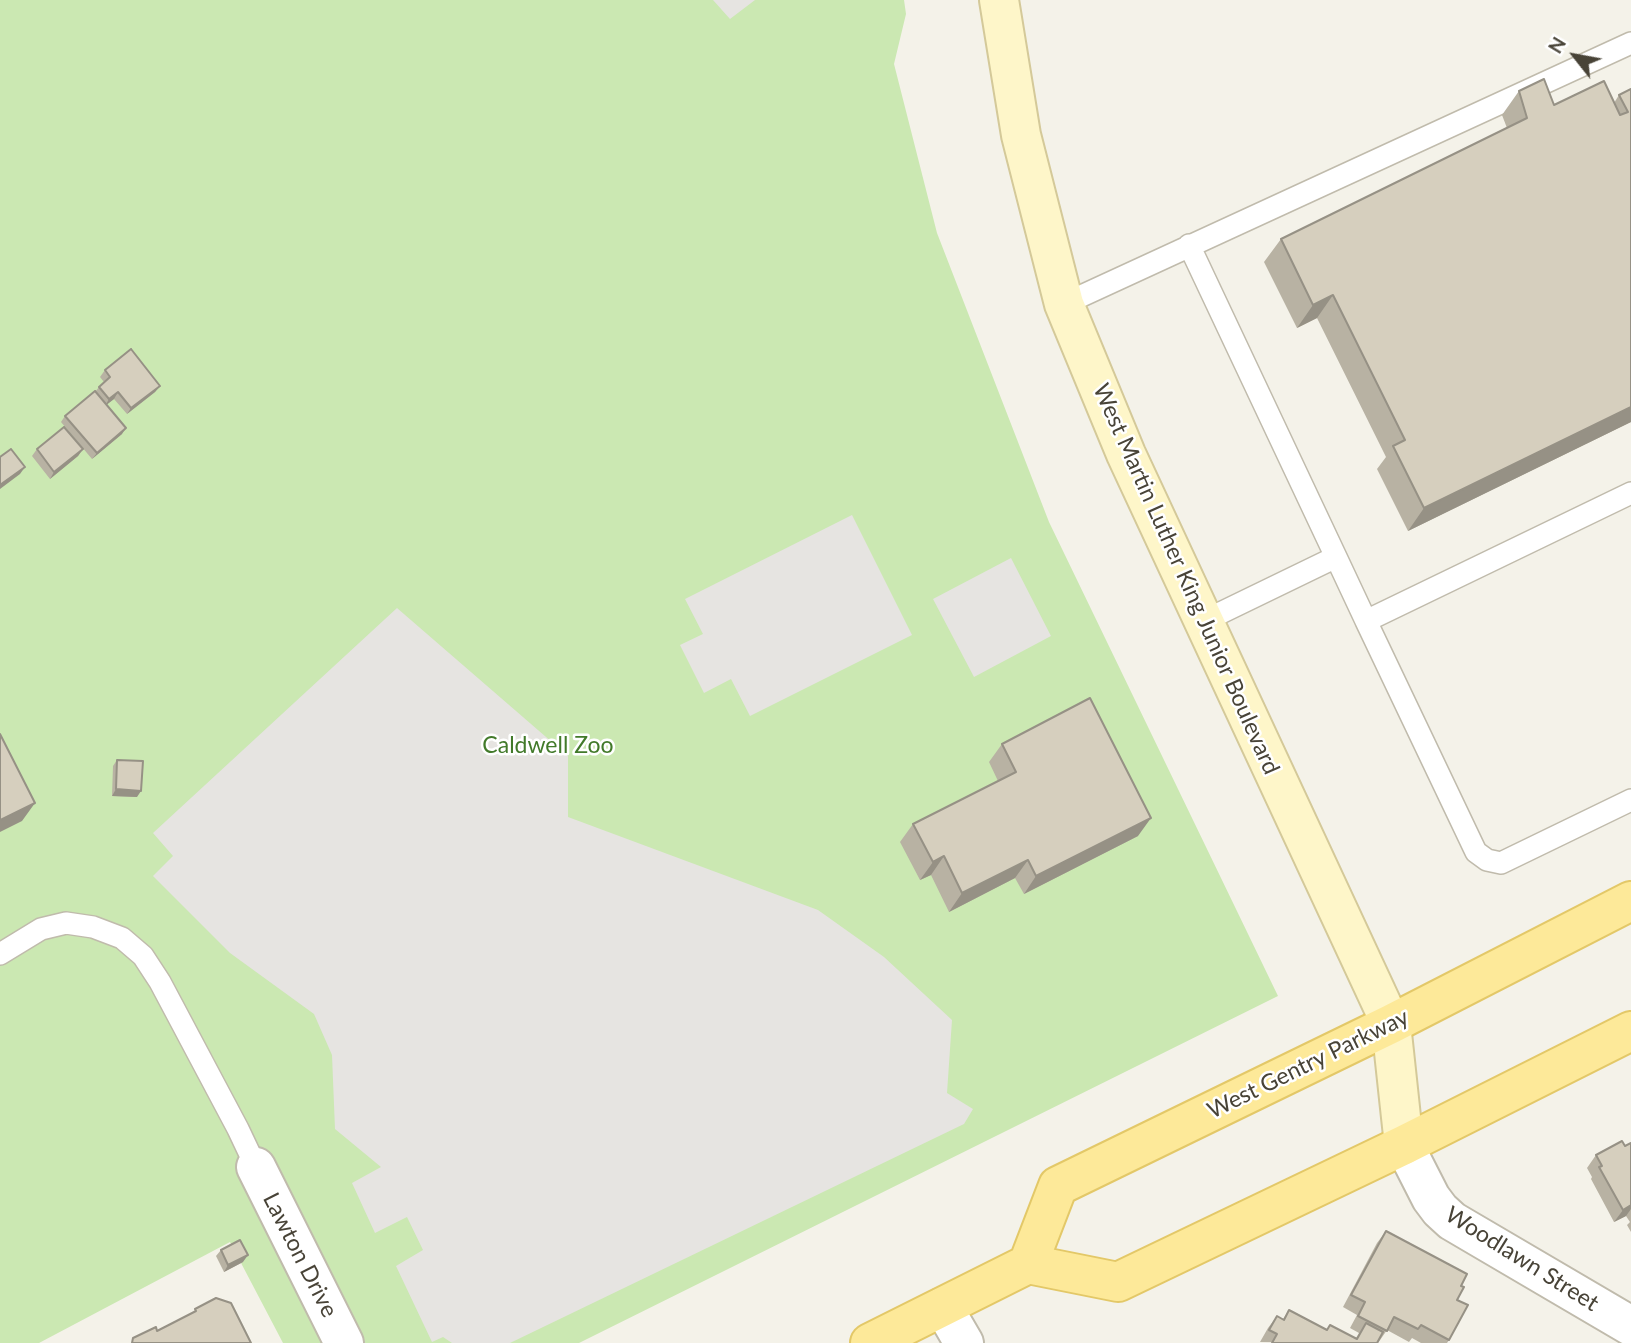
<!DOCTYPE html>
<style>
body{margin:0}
#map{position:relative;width:1631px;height:1343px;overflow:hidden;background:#f4f2e9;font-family:Lato,sans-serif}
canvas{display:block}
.north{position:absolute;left:1540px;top:21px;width:70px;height:70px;-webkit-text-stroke:5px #fff;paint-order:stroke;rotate:301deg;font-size:19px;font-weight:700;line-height:28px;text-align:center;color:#484337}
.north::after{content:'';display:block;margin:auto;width:24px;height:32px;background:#484337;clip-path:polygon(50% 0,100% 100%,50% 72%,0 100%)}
</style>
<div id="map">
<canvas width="1631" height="1343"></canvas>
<div class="north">N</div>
</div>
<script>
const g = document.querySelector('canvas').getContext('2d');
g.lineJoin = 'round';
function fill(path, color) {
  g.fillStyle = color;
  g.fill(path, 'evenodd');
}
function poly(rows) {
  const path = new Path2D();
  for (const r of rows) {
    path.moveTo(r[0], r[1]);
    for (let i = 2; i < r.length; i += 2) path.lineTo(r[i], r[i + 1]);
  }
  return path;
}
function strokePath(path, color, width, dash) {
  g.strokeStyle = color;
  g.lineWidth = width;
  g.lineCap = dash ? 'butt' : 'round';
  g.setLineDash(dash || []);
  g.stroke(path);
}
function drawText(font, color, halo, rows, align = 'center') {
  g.font = font + ' Lato,sans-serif';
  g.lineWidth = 5;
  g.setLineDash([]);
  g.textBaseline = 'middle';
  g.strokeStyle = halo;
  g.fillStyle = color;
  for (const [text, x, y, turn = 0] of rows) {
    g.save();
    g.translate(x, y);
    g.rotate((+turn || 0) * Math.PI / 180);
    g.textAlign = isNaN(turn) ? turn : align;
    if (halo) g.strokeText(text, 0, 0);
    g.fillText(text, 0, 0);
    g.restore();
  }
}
fill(poly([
 [0,0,904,0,906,14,894,64,937,233,1049,522,1278,996,579,1343,283,1343,230,1242,39,1343,0,1343]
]), '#cbe8b2');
fill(poly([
 [713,0,755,0,730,19],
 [852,515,912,635,750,716,731,679,704,693,680,645,703,634,685,599],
 [1011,558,1051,636,974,677,933,599],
 [397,608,568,756,568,817,818,910,884,957,952,1020,947,1093,973,1109,964,1124,510,1343,452,1343,443,1337,432,1342,396,1266,423,1250,407,1217,375,1233,352,1183,381,1167,335,1129,332,1055,314,1014,230,953,153,876,173,856,153,833]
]), '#e6e4e1');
const lane = poly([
 [1189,245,1336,557],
 [1064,304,1631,43],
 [1204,621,1336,557,1366,621,1631,493],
 [1366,621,1476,852,1487,860,1501,863,1631,800],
 [0,954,41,929,66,923,93,927,122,938,143,956,160,982,238,1129,256,1167]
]);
const street = poly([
 [1404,1145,1431,1198,1440,1210,1452,1221,1631,1326],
 [256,1167,344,1343],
 [943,1307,964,1343]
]);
const secondary = poly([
 [999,0,1021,135,1064,304,1126,454,1391,1024,1404,1145]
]);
const primary = poly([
 [1028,1264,1058,1186,1391,1024,1631,901],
 [870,1343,1028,1264,1118,1282,1404,1145,1631,1031]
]);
strokePath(lane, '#c0bbac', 24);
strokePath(street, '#c0bbac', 42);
strokePath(secondary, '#d4c999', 42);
strokePath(primary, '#e3c868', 42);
strokePath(lane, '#fff', 21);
strokePath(street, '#fff', 38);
strokePath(secondary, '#fef6c9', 38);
strokePath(primary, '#fde999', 38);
fill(poly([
 [1631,89,1631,422,1408,531,1377,469,1386,457,1317,318,1297,328,1264,262,1281,239,1507,128,1502,115,1519,91,1554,105,1614,103,1619,95],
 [105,370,160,386,155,392,127,414,114,399,106,405,122,434,92,459,61,422,65,416,95,392,99,387,104,382,100,377],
 [37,449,83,449,78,456,50,479,32,456],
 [1002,744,1138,836,1024,894,1015,878,949,912,931,875,920,880,900,842,913,824,998,781,989,762],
 [117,760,137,797,112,796,113,766],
 [1631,1143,1631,1232,1627,1225,1630,1222,1626,1216,1614,1222,1591,1179,1592,1177,1587,1168,1596,1155,1625,1146],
 [1386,1231,1461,1286,1457,1300,1449,1340,1447,1343,1421,1343,1412,1338,1409,1342,1387,1330,1378,1343,1260,1342,1268,1328,1277,1316,1283,1319,1289,1310,1326,1330,1356,1338,1359,1333,1350,1328,1357,1315,1343,1307,1377,1243],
 [221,1250,243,1262,224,1272,216,1256]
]), '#b8b2a3');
fill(poly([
 [1333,295,1317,318,1297,328,1313,305],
 [160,386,155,392,127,414,131,408],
 [118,392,114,399,105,406,109,399],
 [1631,407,1631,422,1408,531,1424,508],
 [126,428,122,434,92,459,97,453],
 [83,449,78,456,50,479,54,472],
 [25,467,20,474,0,489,0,485],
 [116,789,141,791,137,797,112,796],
 [35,803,22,821,0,832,0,820],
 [1151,818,1138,836,1024,894,1036,876],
 [944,856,931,875,920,880,933,862],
 [1028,860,1015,878,949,912,962,893],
 [1631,1205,1631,1209,1626,1216,1614,1222,1623,1210],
 [248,1255,243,1262,224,1272,228,1265]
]), '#969185');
const building = poly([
 [1544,79,1554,105,1604,81,1620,115,1628,112,1619,95,1631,89,1631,407,1424,508,1393,446,1405,440,1333,295,1313,305,1281,239,1527,118,1519,91,1544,79],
 [131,349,160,386,131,408,118,392,109,399,99,387,110,377,105,370,131,349],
 [95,391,126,428,97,453,65,416,95,391],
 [64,427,83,449,54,472,37,449,64,427],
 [11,449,25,467,0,485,0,457,11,449],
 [1090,698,1151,818,1036,876,1028,860,962,893,944,856,933,862,913,824,1016,772,1002,744,1090,698],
 [0,734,35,803,0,820,0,734],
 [117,760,143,761,141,791,116,789,117,760],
 [1622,1141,1625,1146,1631,1143,1631,1205,1623,1210,1599,1167,1602,1166,1596,1155,1622,1141],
 [1386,1231,1467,1274,1461,1286,1464,1287,1457,1300,1468,1305,1449,1340,1421,1325,1418,1329,1394,1317,1387,1331,1358,1316,1365,1302,1351,1295,1386,1231],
 [240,1240,248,1255,228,1265,221,1250,240,1240],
 [216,1298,231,1303,251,1343,132,1343,133,1338,156,1327,157,1331,196,1311,195,1309,216,1298],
 [1289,1310,1327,1330,1330,1325,1357,1339,1366,1323,1383,1332,1377,1343,1272,1343,1277,1334,1269,1330,1277,1316,1284,1320,1289,1310]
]);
fill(building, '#d6cfbe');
strokePath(building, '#969185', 2);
drawText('23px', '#484337', '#fff', [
 ["West Martin Luther King Junior Boulevard",1186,579,66],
 ["West Gentry Parkway",1308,1064,-26],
 ["Lawton Drive",300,1255,63],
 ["Woodlawn Street",1522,1259,32]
]);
drawText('23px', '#427a2a', '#fff', [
 ["Caldwell Zoo",548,746]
]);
</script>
